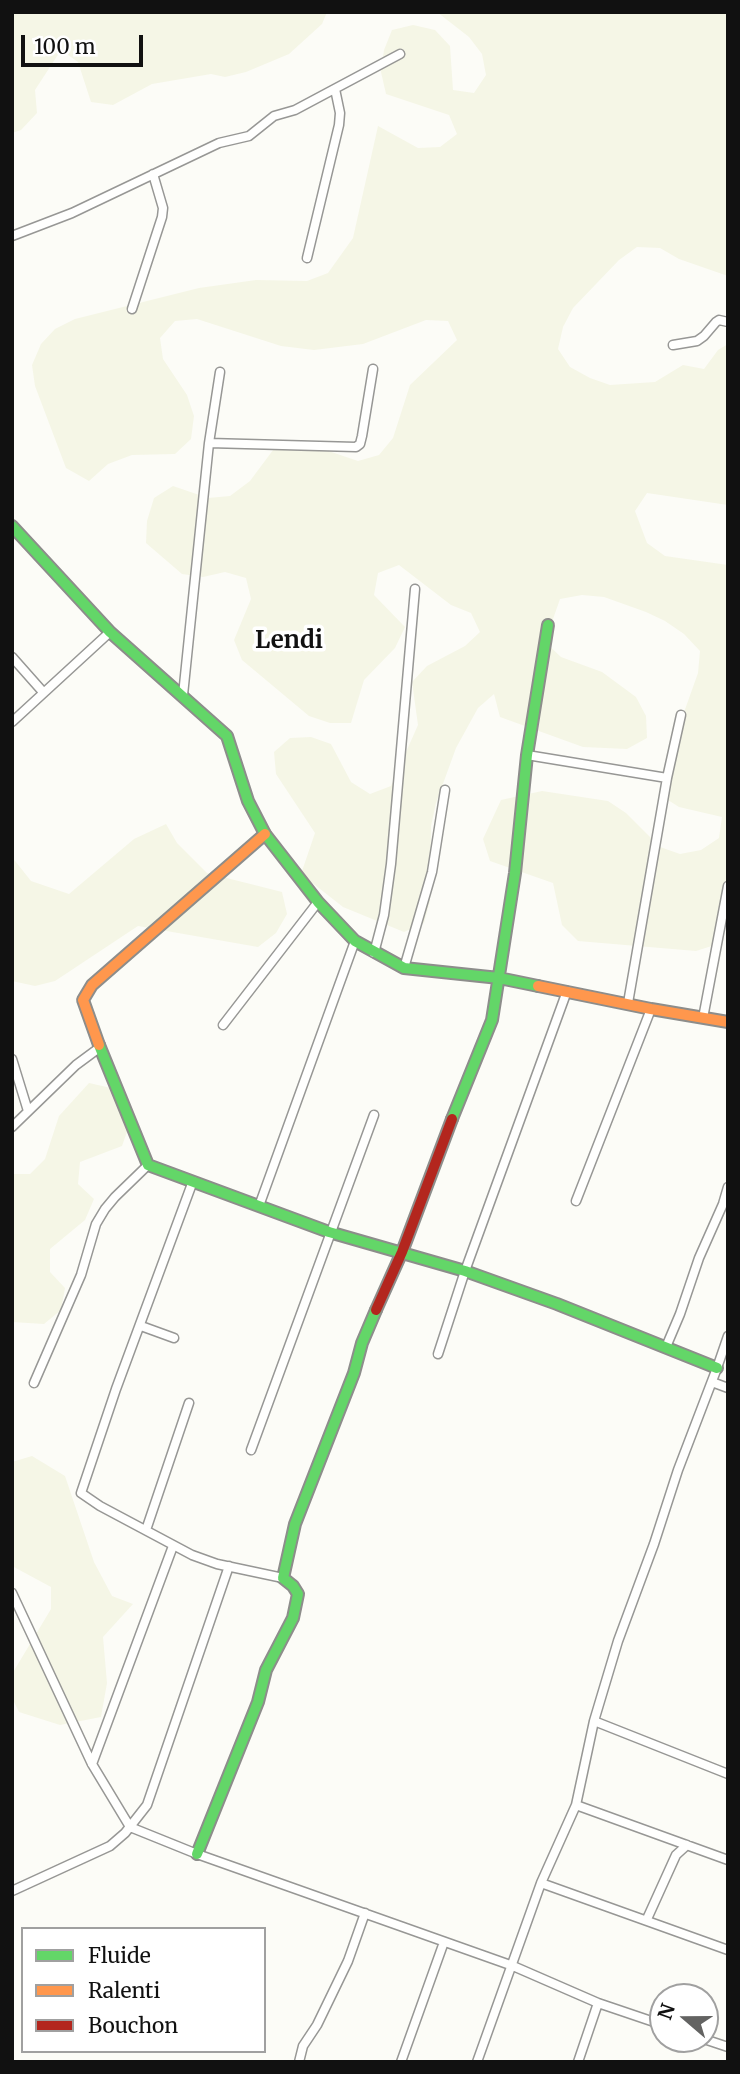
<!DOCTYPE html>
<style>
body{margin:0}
#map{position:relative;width:740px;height:2074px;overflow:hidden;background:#fcfcf7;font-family:Merriweather,serif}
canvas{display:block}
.frame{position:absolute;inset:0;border:14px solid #111;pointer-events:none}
.legend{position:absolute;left:21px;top:1927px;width:245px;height:126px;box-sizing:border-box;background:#fff;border:2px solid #a0a0a0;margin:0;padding:9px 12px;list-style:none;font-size:21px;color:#111}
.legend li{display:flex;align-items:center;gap:14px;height:35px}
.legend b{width:35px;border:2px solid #a0a0a0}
.north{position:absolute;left:649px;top:1983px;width:70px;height:70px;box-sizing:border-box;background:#fff;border:2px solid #a0a0a0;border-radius:50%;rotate:290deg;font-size:19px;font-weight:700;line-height:28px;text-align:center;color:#111}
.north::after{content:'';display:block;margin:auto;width:24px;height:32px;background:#636362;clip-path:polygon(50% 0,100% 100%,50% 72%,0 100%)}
.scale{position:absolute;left:21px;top:35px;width:122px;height:32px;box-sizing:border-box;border:4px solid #111;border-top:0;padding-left:9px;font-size:21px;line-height:24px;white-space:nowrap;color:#111;-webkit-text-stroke:5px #fff;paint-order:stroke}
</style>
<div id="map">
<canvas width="740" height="2074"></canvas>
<div class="frame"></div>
<ul class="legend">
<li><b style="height:9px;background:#63d668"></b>Fluide</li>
<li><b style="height:9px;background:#ff974d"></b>Ralenti</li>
<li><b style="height:9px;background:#b3261e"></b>Bouchon</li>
</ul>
<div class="north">N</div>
<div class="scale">100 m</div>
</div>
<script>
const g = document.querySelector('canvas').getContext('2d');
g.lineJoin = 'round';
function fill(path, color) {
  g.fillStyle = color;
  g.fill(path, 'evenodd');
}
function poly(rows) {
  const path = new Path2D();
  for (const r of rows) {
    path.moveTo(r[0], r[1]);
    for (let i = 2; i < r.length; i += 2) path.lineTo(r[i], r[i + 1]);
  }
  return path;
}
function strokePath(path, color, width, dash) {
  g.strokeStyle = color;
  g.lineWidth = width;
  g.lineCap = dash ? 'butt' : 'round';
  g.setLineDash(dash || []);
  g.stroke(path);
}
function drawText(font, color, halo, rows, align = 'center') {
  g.font = font + ' Merriweather,serif';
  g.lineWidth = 7;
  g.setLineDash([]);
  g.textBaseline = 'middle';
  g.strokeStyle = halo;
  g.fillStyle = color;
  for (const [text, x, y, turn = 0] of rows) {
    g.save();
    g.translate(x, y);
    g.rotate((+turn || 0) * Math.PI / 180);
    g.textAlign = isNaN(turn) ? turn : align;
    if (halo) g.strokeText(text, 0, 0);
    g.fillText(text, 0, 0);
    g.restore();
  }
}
fill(poly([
 [12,12,327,12,322,24,289,54,246,72,225,77,211,74,152,84,113,105,91,102,78,62,61,50,35,90,37,113,21,130,12,133],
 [437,12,728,12,728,276,679,259,660,248,637,247,619,260,573,308,563,327,558,349,570,367,590,378,610,385,655,382,683,365,704,369,718,350,728,344,728,505,647,493,635,511,647,543,665,556,728,565,728,915,718,944,696,951,578,941,562,925,553,883,490,861,483,839,501,800,542,791,608,801,626,813,660,847,680,854,701,850,719,838,722,817,679,807,660,795,662,774,698,673,700,651,684,634,665,621,646,612,604,597,582,595,560,599,545,642,561,657,602,672,636,697,646,716,647,738,627,749,583,747,500,717,494,694,478,708,456,748,436,803,431,826,430,901,424,923,404,932,343,907,301,874,315,833,276,774,274,752,290,738,311,737,331,744,351,782,370,794,391,786,418,725,412,682,427,666,465,646,480,632,471,613,451,605,399,565,378,573,374,595,405,627,395,648,364,680,351,723,330,723,309,716,242,660,234,640,251,599,246,578,225,572,203,577,182,574,146,543,147,521,154,498,173,486,208,498,230,496,250,481,276,446,296,440,358,461,379,455,393,438,410,385,457,340,448,321,426,320,363,344,314,350,281,346,197,319,175,321,160,338,163,359,187,395,194,416,191,439,175,454,132,455,108,464,89,481,66,468,35,386,32,365,41,344,55,329,75,319,199,288,256,280,307,281,328,273,353,238,378,126,418,148,440,147,457,134,449,115,386,94,381,72,384,50,392,30,413,25,435,30,450,46,453,90,474,93,486,75,482,54,469,37],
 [166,824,177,843,207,873,282,892,287,914,276,933,258,947,138,926,55,981,35,986,12,981,12,857,31,881,69,894,134,839],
 [89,1083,111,1088,129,1126,122,1146,80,1162,78,1184,94,1199,85,1220,50,1249,50,1272,65,1288,61,1310,44,1324,12,1322,12,1174,30,1174,45,1159,59,1116],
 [32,1456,65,1476,94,1562,112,1596,133,1604,103,1637,107,1683,101,1717,60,1725,19,1712,12,1698,12,1674,51,1609,51,1587,12,1566,12,1462]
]), '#f5f6e6');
const street = poly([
 [12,236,72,213,219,143,249,136,274,116,295,110,400,54],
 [307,258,339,125,340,113,335,89],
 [132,309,162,217,163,208,153,174],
 [673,345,697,341,704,336,716,322,719,320,728,322],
 [209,443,356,447,360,444,362,436,373,369],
 [12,657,43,692],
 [183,695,209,443,220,372],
 [12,722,110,632],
 [527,755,667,778],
 [374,953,384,915,391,864,415,589],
 [404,968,432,872,445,790],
 [628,1003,667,778,681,715],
 [703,1018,728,886],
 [223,1025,318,902],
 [12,1059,28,1111],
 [12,1127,76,1065,99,1048],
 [193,1181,116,1389,81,1493,100,1506,192,1555,217,1564,283,1578],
 [576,1201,651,1009],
 [259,1206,355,941],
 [141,1326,174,1338],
 [666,1347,680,1314,699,1258,723,1204,728,1187],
 [438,1354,465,1271,567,991],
 [712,1382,728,1388],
 [34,1383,81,1275,96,1224,105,1209,115,1197,148,1165],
 [251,1450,374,1115],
 [146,1530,189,1403],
 [12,1593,92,1764,130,1827,197,1854,513,1966,598,2003,663,2025],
 [594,1721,728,1774],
 [92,1764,173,1546],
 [576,1805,728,1860],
 [541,1883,728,1950],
 [12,1891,110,1846,125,1833,147,1805,229,1566],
 [647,1919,676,1855,687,1845],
 [704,2039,728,2047],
 [299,2062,303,2046,317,2025,348,1961,365,1913],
 [401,2062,444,1942],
 [477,2062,541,1883,576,1805,594,1721,618,1641,654,1544,678,1470,717,1368,728,1336],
 [578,2062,598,2003]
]);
const fast = poly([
 [12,526,110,632,227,736,248,801,265,834,318,902,355,941,404,968,499,978,538,986],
 [99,1045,148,1165,329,1232,465,1271,557,1304,717,1368],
 [452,1119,492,1020,515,873,527,755,548,625],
 [197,1854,258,1702,266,1670,293,1618,298,1594,293,1586,283,1578,295,1524,354,1373,362,1343,376,1310]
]);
const slow = poly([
 [538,986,651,1009,728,1022],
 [99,1045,83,1000,92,985,265,834]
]);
const jam = poly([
 [376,1310,402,1252,452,1119]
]);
strokePath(street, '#979795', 11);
strokePath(fast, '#8d8d8b', 14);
strokePath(slow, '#8d8d8b', 14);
strokePath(jam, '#8d8d8b', 14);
strokePath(street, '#fffffe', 8);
strokePath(fast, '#63d668', 10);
strokePath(slow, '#ff974d', 10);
strokePath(jam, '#b3261e', 10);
drawText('bold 24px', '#111', '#fff', [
 ["Lendi",289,641]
]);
</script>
